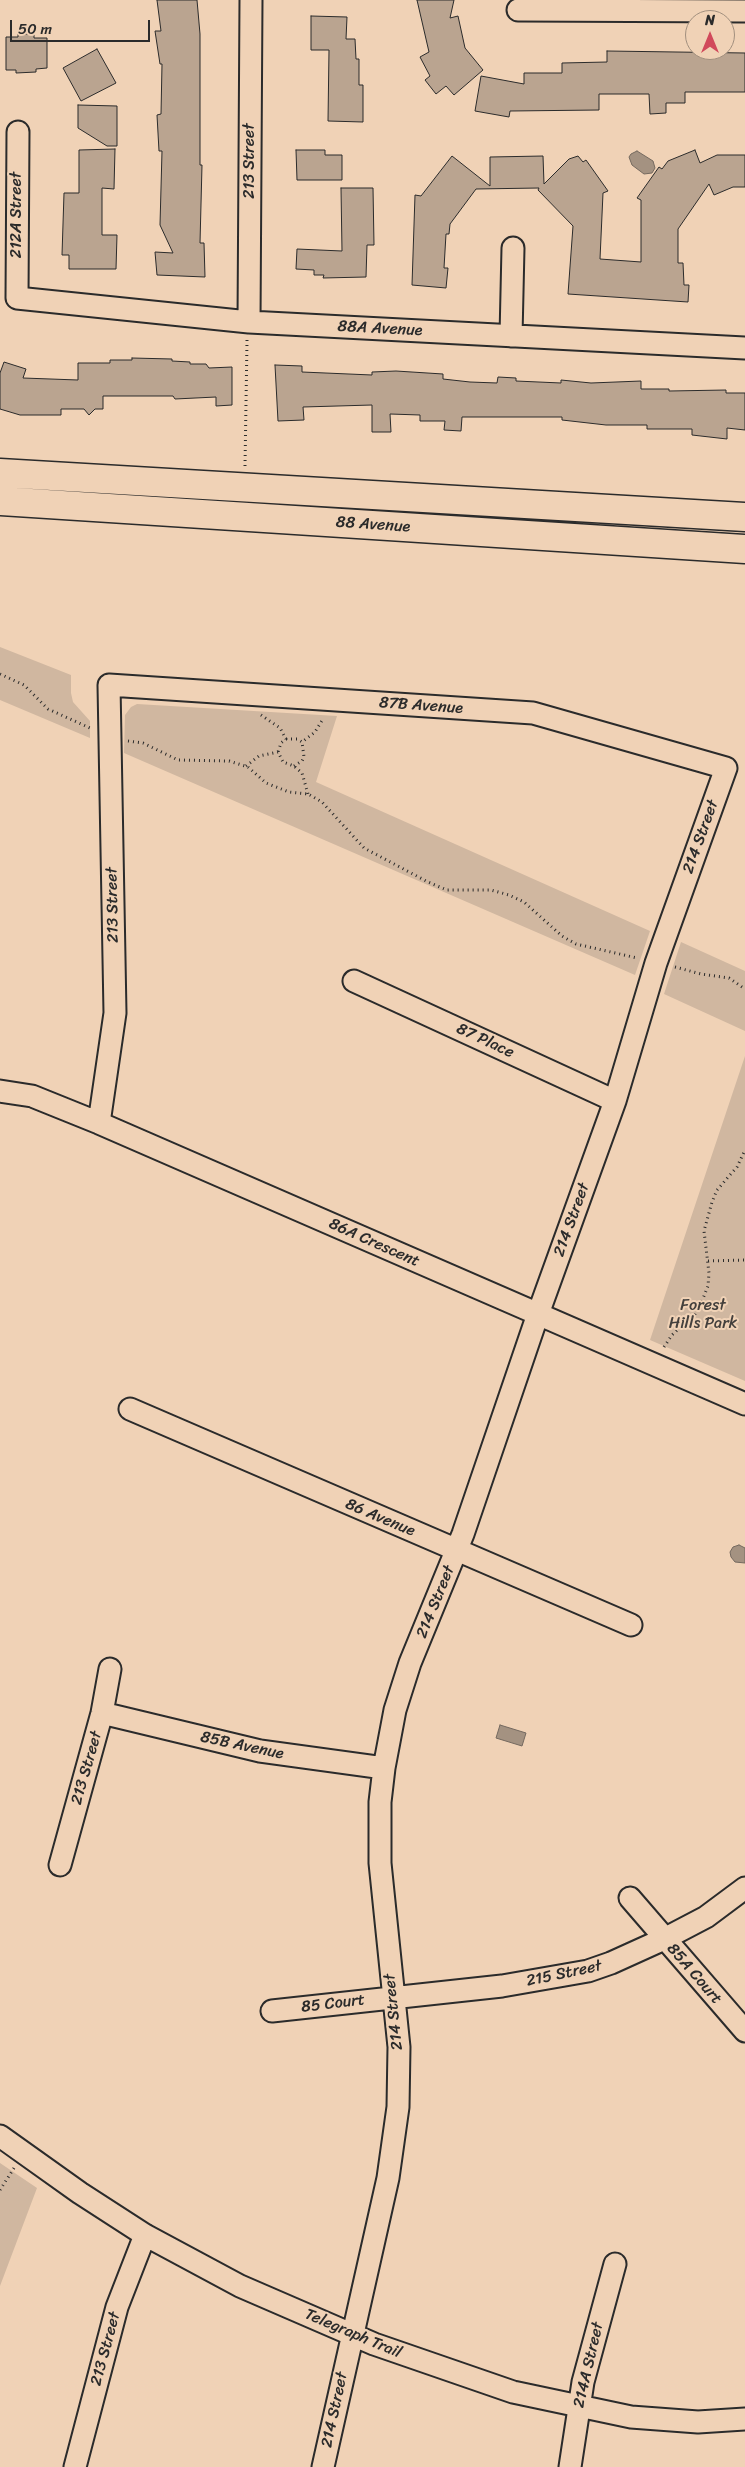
<!DOCTYPE html>
<style>
body{margin:0}
#map{position:relative;width:745px;height:2467px;overflow:hidden;background:#f0d2b6;font-family:Sriracha,sans-serif}
canvas{display:block}
.north{position:absolute;left:685px;top:10px;width:50px;height:50px;box-sizing:border-box;background:#f0d2b6;border:1px solid #a18f7e;border-radius:50%;rotate:0deg;font-size:14px;font-weight:700;line-height:20px;text-align:center;color:#2b2b2b}
.north::after{content:'';display:block;margin:auto;width:18px;height:22px;background:#d1495b;clip-path:polygon(50% 0,100% 100%,50% 72%,0 100%)}
.scale{position:absolute;left:10px;top:20px;width:140px;height:22px;box-sizing:border-box;border:2px solid #2b2b2b;border-top:0;padding-left:6px;font-size:15px;line-height:18px;white-space:nowrap;color:#2b2b2b;-webkit-text-stroke:4px #f0d2b6;paint-order:stroke}
</style>
<div id="map">
<canvas width="745" height="2467"></canvas>
<div class="north">N</div>
<div class="scale">50 m</div>
</div>
<script>
const g = document.querySelector('canvas').getContext('2d');
g.lineJoin = 'round';
function fill(path, color) {
  g.fillStyle = color;
  g.fill(path, 'evenodd');
}
function poly(rows) {
  const path = new Path2D();
  for (const r of rows) {
    path.moveTo(r[0], r[1]);
    for (let i = 2; i < r.length; i += 2) path.lineTo(r[i], r[i + 1]);
  }
  return path;
}
function strokePath(path, color, width, dash) {
  g.strokeStyle = color;
  g.lineWidth = width;
  g.lineCap = dash ? 'butt' : 'round';
  g.setLineDash(dash || []);
  g.stroke(path);
}
function drawText(font, color, halo, rows, align = 'center') {
  g.font = font + ' Sriracha,sans-serif';
  g.lineWidth = 4;
  g.setLineDash([]);
  g.textBaseline = 'middle';
  g.strokeStyle = halo;
  g.fillStyle = color;
  for (const [text, x, y, turn = 0] of rows) {
    g.save();
    g.translate(x, y);
    g.rotate((+turn || 0) * Math.PI / 180);
    g.textAlign = isNaN(turn) ? turn : align;
    if (halo) g.strokeText(text, 0, 0);
    g.fillText(text, 0, 0);
    g.restore();
  }
}
fill(poly([
 [0,647,71,675,71,693,73,702,90,721,90,738,0,700],
 [137,704,337,716,316,782,650,931,635,975,124,753,125,715,131,707],
 [681,942,745,971,745,1031,664,994],
 [745,1056,745,1381,650,1340],
 [0,2163,37,2188,0,2286]
]), '#d0b7a0');
const water = poly([
 [637,151,653,161,655,168,652,173,644,174,632,165,629,157,631,154,637,151],
 [739,1545,745,1548,745,1563,735,1562,731,1557,730,1552,733,1547,739,1545],
 [500,1725,526,1733,522,1746,496,1738,500,1725]
]);
fill(water, '#a49281');
strokePath(water, '#74695f', 1);
const building = poly([
 [157,0,197,0,200,34,200,165,202,165,200,243,204,243,205,277,157,275,155,252,173,253,160,225,162,151,159,151,157,115,161,114,162,64,160,64,155,31,161,31,157,0],
 [417,0,454,0,450,18,458,16,465,48,483,70,454,95,446,86,436,94,425,80,430,76,420,57,429,52,417,0],
 [311,16,347,17,346,39,355,39,356,59,359,59,359,85,363,85,363,122,328,121,329,50,311,50,311,16],
 [18,34,34,34,34,38,47,38,47,68,36,69,36,72,16,73,16,70,6,70,6,37,18,37,18,34],
 [97,49,116,83,81,101,63,68,97,49],
 [607,51,745,53,745,92,685,92,685,103,666,103,666,113,650,114,649,94,599,94,599,110,510,111,509,117,475,111,481,76,524,84,524,73,562,73,562,63,607,62,607,51],
 [78,105,117,106,117,146,107,146,78,128,78,105],
 [115,149,114,189,102,188,102,235,117,235,116,269,69,269,69,255,62,255,64,193,79,193,79,150,115,149],
 [296,150,325,150,325,155,342,155,342,180,297,180,296,150],
 [695,150,700,163,717,155,745,155,745,187,733,187,714,195,709,184,678,229,678,263,683,263,684,285,689,285,688,302,568,294,573,226,538,190,539,188,476,189,450,224,449,234,446,234,444,268,448,268,446,288,412,285,415,195,421,196,452,156,490,186,490,157,543,156,544,184,569,159,578,156,583,162,586,160,608,191,603,193,600,259,641,262,641,200,637,198,659,167,662,169,668,161,695,150],
 [341,188,373,188,374,245,367,245,366,277,323,278,324,275,314,275,314,270,296,269,297,249,342,251,341,188],
 [132,358,172,359,172,361,190,362,190,364,206,364,209,368,232,367,232,405,216,406,216,397,175,399,173,396,103,396,103,409,95,409,89,415,84,409,61,409,61,415,20,415,0,409,0,373,4,362,26,369,23,378,78,380,78,363,110,363,110,360,132,360,132,358],
 [275,365,302,366,302,372,372,375,372,372,396,371,443,374,443,379,470,382,497,383,498,377,516,378,516,381,561,383,561,380,591,383,641,381,641,389,669,389,669,391,726,390,726,393,745,393,745,430,727,428,727,439,692,435,692,429,647,429,647,425,606,425,562,420,562,417,462,417,461,431,444,430,445,421,420,421,420,415,390,414,391,432,372,432,372,405,303,407,304,420,278,421,275,365]
]);
fill(building, '#baa490');
strokePath(building, '#2b2b2b', 1);
const minor = poly([
 [518,10,745,11],
 [18,132,17,298,249,322,745,348],
 [249,322,251,0],
 [511,336,513,248],
 [354,981,615,1101],
 [0,1091,32,1096,99,1123,745,1404],
 [99,1123,115,1013,109,685,533,713,726,768,656,963,615,1101,538,1314,463,1534,410,1663,395,1710,384,1768,380,1802,380,1863,399,2047,398,2107,388,2178,323,2467],
 [130,1409,631,1625],
 [102,1713,260,1751,384,1768],
 [60,1865,102,1713,110,1669],
 [630,1898,745,2031],
 [272,2011,502,1986,588,1971,611,1963,664,1939,706,1917,745,1888],
 [0,2136,80,2193,145,2235,240,2286,374,2344,513,2392,631,2417,698,2422,745,2419],
 [75,2467,117,2307,145,2235],
 [570,2467,583,2382,615,2264]
]);
const major = poly([
 [0,473,745,517],
 [0,501,745,549]
]);
strokePath(minor, '#2b2b2b', 25);
strokePath(major, '#2b2b2b', 31);
strokePath(poly([
 [245,466,247,340],
 [0,674,24,685,48,709,90,728],
 [261,715,280,728,286,739,281,743,278,752],
 [286,739,297,739,302,742,315,732,323,719],
 [128,741,143,743,178,760,229,761,248,767,266,783,289,792,308,794,322,802,364,848,428,882,447,890,491,890,509,895,524,902,562,936,576,944,637,958],
 [246,766,259,756,278,752,283,762,294,766,302,773,308,794],
 [294,766,302,761,304,757,302,742],
 [675,967,701,974,729,978,745,989],
 [708,1261,745,1260],
 [664,1347,672,1335,695,1314,702,1301,708,1286,709,1273,704,1231,712,1202,717,1190,737,1167,745,1150],
 [0,2190,14,2168]
]), '#2b2b2b', 3, [1, 4]);
strokePath(minor, '#f0d2b6', 21);
strokePath(major, '#f0d2b6', 28);
drawText('16px', '#2b2b2b', '#f0d2b6', [
 ["213 Street",250,161,-90],
 ["212A Street",17,215,-90],
 ["88A Avenue",380,329,3],
 ["88 Avenue",373,525,4],
 ["87B Avenue",421,706,4],
 ["214 Street",701,837,-70],
 ["213 Street",113,905,-91],
 ["87 Place",485,1041,25],
 ["214 Street",572,1220,-70],
 ["86A Crescent",374,1243,24],
 ["86 Avenue",380,1518,23],
 ["214 Street",436,1602,-68],
 ["85B Avenue",242,1746,12],
 ["213 Street",87,1768,-74],
 ["215 Street",564,1974,-12],
 ["85A Court",694,1974,49],
 ["85 Court",333,2004,-7],
 ["214 Street",394,2012,-96],
 ["Telegraph Trail",353,2334,23],
 ["213 Street",106,2349,-75],
 ["214A Street",589,2365,-77],
 ["214 Street",335,2410,-78]
]);
drawText('16px', '#44403d', '#f0d2b6', [
 ["Forest",703,1306],
 ["Hills Park",703,1324]
]);
</script>
